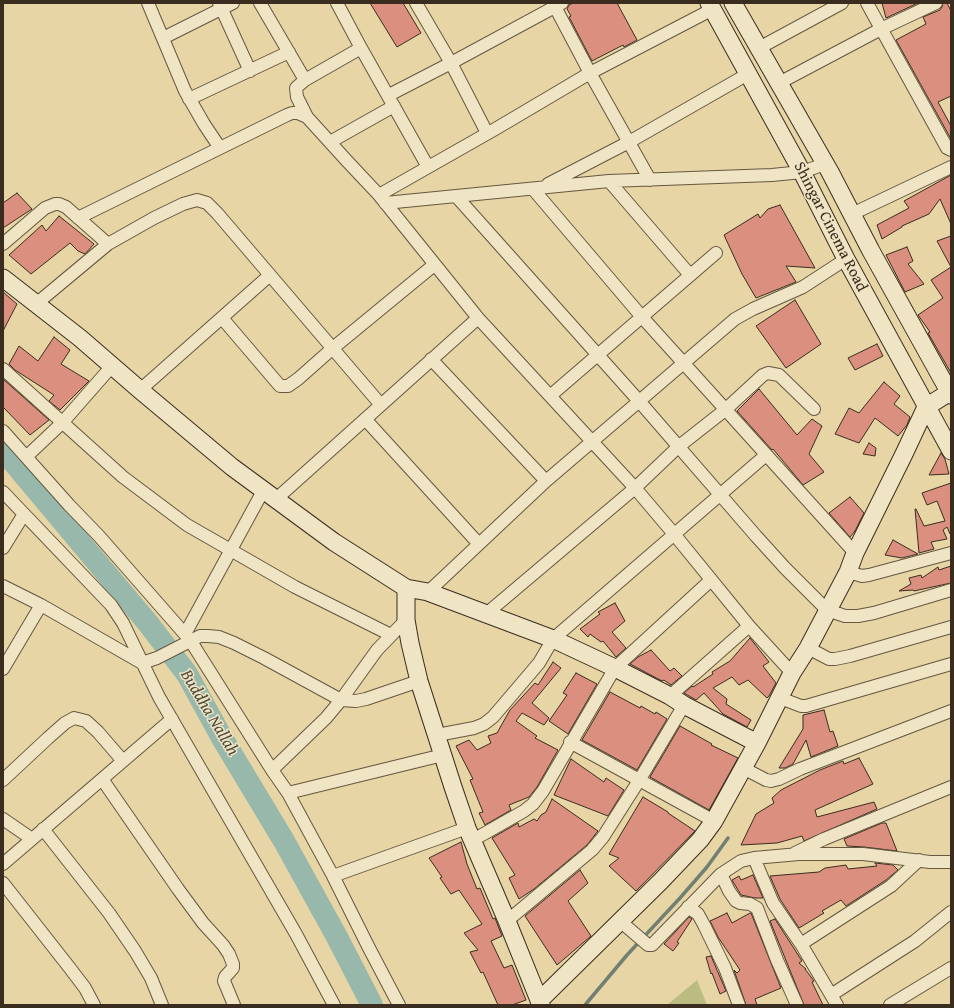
<!DOCTYPE html>
<style>
body{margin:0}
#map{position:relative;width:954px;height:1008px;overflow:hidden;background:#e7d5a5;font-family:"Gentium Book Plus",serif}
canvas{display:block}
.frame{position:absolute;inset:0;border:4px solid #3a2d1f;pointer-events:none}
</style>
<div id="map">
<canvas width="954" height="1008"></canvas>
<div class="frame"></div>
</div>
<script>
const g = document.querySelector('canvas').getContext('2d');
g.lineJoin = 'round';
function fill(path, color) {
  g.fillStyle = color;
  g.fill(path, 'evenodd');
}
function poly(rows) {
  const path = new Path2D();
  for (const r of rows) {
    path.moveTo(r[0], r[1]);
    for (let i = 2; i < r.length; i += 2) path.lineTo(r[i], r[i + 1]);
  }
  return path;
}
function strokePath(path, color, width, dash) {
  g.strokeStyle = color;
  g.lineWidth = width;
  g.lineCap = dash ? 'butt' : 'round';
  g.setLineDash(dash || []);
  g.stroke(path);
}
function drawText(font, color, halo, rows, align = 'center') {
  g.font = font + ' "Gentium Book Plus",serif';
  g.lineWidth = 3;
  g.setLineDash([]);
  g.textBaseline = 'middle';
  g.strokeStyle = halo;
  g.fillStyle = color;
  for (const [text, x, y, turn = 0] of rows) {
    g.save();
    g.translate(x, y);
    g.rotate((+turn || 0) * Math.PI / 180);
    g.textAlign = isNaN(turn) ? turn : align;
    if (halo) g.strokeText(text, 0, 0);
    g.fillText(text, 0, 0);
    g.restore();
  }
}
fill(poly([
 [697,980,707,1005,667,1005]
]), '#bbbc82');
strokePath(poly([
 [585,1005,627,955,680,898,707,867,728,838]
]), '#728073', 3.5);
strokePath(poly([
 [3,450,147,622,187,674,222,738,284,841,337,937,372,1005]
]), '#97b8ab', 22);
const building = poly([
 [370,3,403,3,421,33,397,47,370,3],
 [573,3,617,3,637,40,624,47,623,45,592,61,569,17,571,16,567,9,569,5,573,3],
 [882,3,918,3,886,18,882,3],
 [943,3,947,3,951,11,951,96,938,102,951,126,951,139,896,40,926,24,923,17,940,10,942,7,943,3],
 [951,175,951,224,940,199,929,214,902,226,902,227,882,239,877,225,909,208,904,201,951,175],
 [17,193,32,209,3,228,3,203,17,193],
 [780,205,815,268,786,266,796,282,756,298,742,274,724,235,758,214,760,218,768,209,780,205],
 [59,216,94,244,85,254,78,251,70,243,31,274,9,255,42,225,46,231,59,216],
 [951,236,951,267,937,241,951,236],
 [907,247,913,261,908,264,924,284,905,292,886,255,907,247],
 [951,267,951,373,928,333,930,332,918,315,943,298,931,280,951,267],
 [3,292,17,304,3,331,3,292],
 [795,300,821,344,786,368,756,326,795,300],
 [54,337,70,350,61,364,89,381,60,410,49,401,54,395,15,370,9,364,19,346,38,361,54,337],
 [877,344,883,356,855,370,848,358,877,344],
 [3,379,49,420,30,435,3,407,3,379],
 [884,382,900,396,894,404,910,417,907,425,898,436,875,418,859,443,835,434,849,408,859,413,884,382],
 [759,389,797,435,812,419,822,426,809,454,824,472,803,485,773,449,772,450,737,411,759,389],
 [869,443,876,448,875,456,863,454,869,443],
 [941,453,945,459,949,474,929,475,941,453],
 [951,483,951,534,950,534,947,527,943,530,947,539,931,542,934,549,919,553,915,509,916,509,924,526,945,521,937,501,927,505,922,493,951,483],
 [850,497,864,513,855,531,850,537,829,513,850,497],
 [893,540,918,554,902,558,885,555,893,540],
 [951,566,951,583,914,591,913,590,899,591,911,584,909,578,921,575,922,578,938,567,939,570,951,566],
 [615,603,625,621,612,632,626,648,616,657,603,641,601,642,590,634,588,637,580,629,600,614,598,612,615,603],
 [750,638,769,662,763,666,776,683,769,696,767,698,748,680,739,685,732,677,713,688,727,699,726,704,751,720,747,727,723,714,704,693,696,700,684,693,692,686,693,687,713,674,712,672,730,661,750,638],
 [651,650,670,671,674,668,682,676,671,685,664,680,662,681,630,664,638,657,651,650],
 [553,662,561,668,532,703,549,718,544,725,522,713,516,721,537,736,535,738,558,750,537,787,529,797,509,805,511,810,485,825,479,813,483,812,470,780,473,779,456,746,469,740,477,750,491,743,488,736,497,733,510,710,535,683,538,685,553,662],
 [576,673,597,684,568,734,549,721,567,695,563,693,576,673],
 [610,692,640,708,641,706,655,714,656,712,667,719,637,770,582,740,610,692],
 [824,710,830,732,833,731,838,746,811,757,806,740,793,764,785,768,779,768,803,729,803,715,824,710],
 [680,726,712,744,711,745,738,758,709,810,650,777,680,726],
 [859,758,873,784,815,810,817,817,874,802,877,809,804,841,802,836,777,843,741,845,756,814,774,803,772,798,781,790,820,770,843,761,844,764,859,758],
 [571,759,604,782,606,778,624,790,608,816,554,795,571,759],
 [643,797,668,812,668,813,695,831,636,891,609,866,619,858,609,854,643,797],
 [552,799,598,831,587,845,534,889,519,899,509,878,515,875,492,838,518,823,519,827,534,819,537,821,541,815,546,812,552,799],
 [882,823,886,823,897,851,864,847,847,846,844,839,882,823],
 [461,842,467,864,477,889,480,888,493,919,495,918,502,936,491,941,504,968,512,965,526,1000,512,1005,498,1005,483,972,481,973,470,952,478,950,464,933,482,924,459,890,451,894,440,878,442,877,429,858,461,842],
 [875,863,893,865,898,870,886,880,846,906,841,900,822,911,824,913,799,928,780,899,770,876,819,872,825,868,846,865,848,869,877,866,875,863],
 [580,870,588,883,568,901,591,936,557,965,525,916,580,870],
 [753,875,763,898,755,898,741,895,732,880,739,876,741,880,753,875],
 [727,913,732,923,750,913,751,913,781,988,755,999,757,1005,746,1005,734,970,737,973,740,970,718,937,710,921,727,913],
 [689,917,692,919,677,942,679,943,673,951,664,944,689,917],
 [775,919,802,961,799,963,806,969,805,969,814,981,812,982,823,1005,804,1005,770,921,775,919],
 [711,956,726,991,720,994,712,973,711,974,706,957,711,956]
]);
fill(building, '#da8f7f');
strokePath(building, '#3a2d1f', 1);
const street = poly([
 [148,3,185,91,204,124,220,148],
 [219,3,250,71],
 [260,3,305,80],
 [416,3,451,63,487,133],
 [553,3,590,73,650,180],
 [867,3,947,148,951,150],
 [163,38,233,3],
 [361,48,428,167],
 [759,48,842,3],
 [779,83,881,29,936,3],
 [389,95,451,63,562,3],
 [189,99,289,52],
 [307,117,297,97,296,88,298,86,305,80,361,48,337,3],
 [330,142,394,106],
 [609,181,690,275],
 [548,184,629,142,748,74],
 [533,189,642,317,855,553],
 [379,195,497,128,590,73,713,9],
 [456,196,639,401,756,536,785,568,827,610,845,616,858,616,874,613,951,590],
 [385,203,609,181,772,175,802,172,825,164],
 [852,214,951,167],
 [78,218,287,115,292,113,298,113,307,117,347,161,379,195,478,318,635,488,674,534,749,626,792,673],
 [3,244,45,208,55,204,59,204,66,207,108,244],
 [36,304,108,244,154,218,183,204,197,200,207,203,217,213,381,405],
 [222,318,280,386,288,386,298,379,333,348,434,265],
 [431,359,546,481],
 [3,369,123,477,187,525,295,587,391,635],
 [140,390,270,275],
 [550,396,716,253],
 [365,419,478,543],
 [3,431,69,505,99,536,190,640,272,770,288,793,333,876,369,948,399,1005],
 [26,457,62,423,112,366],
 [3,492,111,605,123,623,159,697,296,934,334,1005],
 [275,500,478,318],
 [3,548,24,514],
 [848,572,862,576,869,575,951,553],
 [3,586,41,605,142,663,157,658,200,636,208,636,219,637,234,643,264,658,341,700,356,701,366,699,419,681],
 [428,592,546,481,735,319,753,309,803,287,846,259],
 [486,614,635,488,678,447,725,410,763,375,768,373,779,375,814,409],
 [185,634,263,491],
 [808,648,829,659,835,659,850,656,951,627],
 [3,669,41,605],
 [670,696,749,626],
 [780,698,801,706,806,706,951,664],
 [437,735,474,728,484,724,493,717,539,663,553,639,766,455],
 [570,742,714,821],
 [743,768,766,780,771,781,779,779,800,769,951,711],
 [272,770,326,718,341,700,377,650,406,620],
 [102,779,178,889,203,923,223,945,229,954,233,964,233,968,225,977,224,981,234,1005],
 [3,780,48,738,65,723,74,718,86,721,98,732,123,761],
 [288,793,443,755],
 [3,819,32,839],
 [43,829,109,913,135,951,151,978,162,1005],
 [473,840,524,811,533,804,543,791,615,668,711,580],
 [795,853,824,839,951,787],
 [754,858,773,903,801,944,837,1005],
 [3,864,172,719],
 [721,874,729,891,736,901,740,903,750,904,757,908,777,960,797,1005],
 [333,876,467,828],
 [3,883,69,967,85,988,94,1005],
 [688,907,698,914,704,925,725,968,739,1005],
 [507,921,592,850,603,837,640,779,684,705],
 [620,921,648,945,652,945,721,874,741,861,754,858,799,854,863,854,930,862,951,862],
 [801,944,891,886,919,860],
 [831,995,915,941,951,912],
 [890,1005,951,968]
]);
const secondary = poly([
 [709,3,802,172,846,259,951,451],
 [733,3,830,172,871,251,951,395],
 [3,278,80,338,140,390,232,467,334,542,406,588,428,592,553,639,615,668,670,696,684,705,757,743],
 [406,588,406,620,410,643,419,681,453,787,467,828,507,921,541,1005],
 [539,1001,661,881,700,840,714,821,757,743,792,673,808,648,848,572,855,553,904,454,926,407,950,392]
]);
strokePath(street, '#655740', 14);
strokePath(secondary, '#3a2d1f', 19);
strokePath(street, '#efe4c4', 12);
strokePath(secondary, '#efe4c4', 17);
drawText('16px', '#3a2d1f', '#efe4c4', [
 ["Shingar Cinema Road",830,227,63]
]);
drawText('italic 17px', '#4d493b', '#efe4c4', [
 ["Buddha Nallah",209,713,59]
]);
</script>
